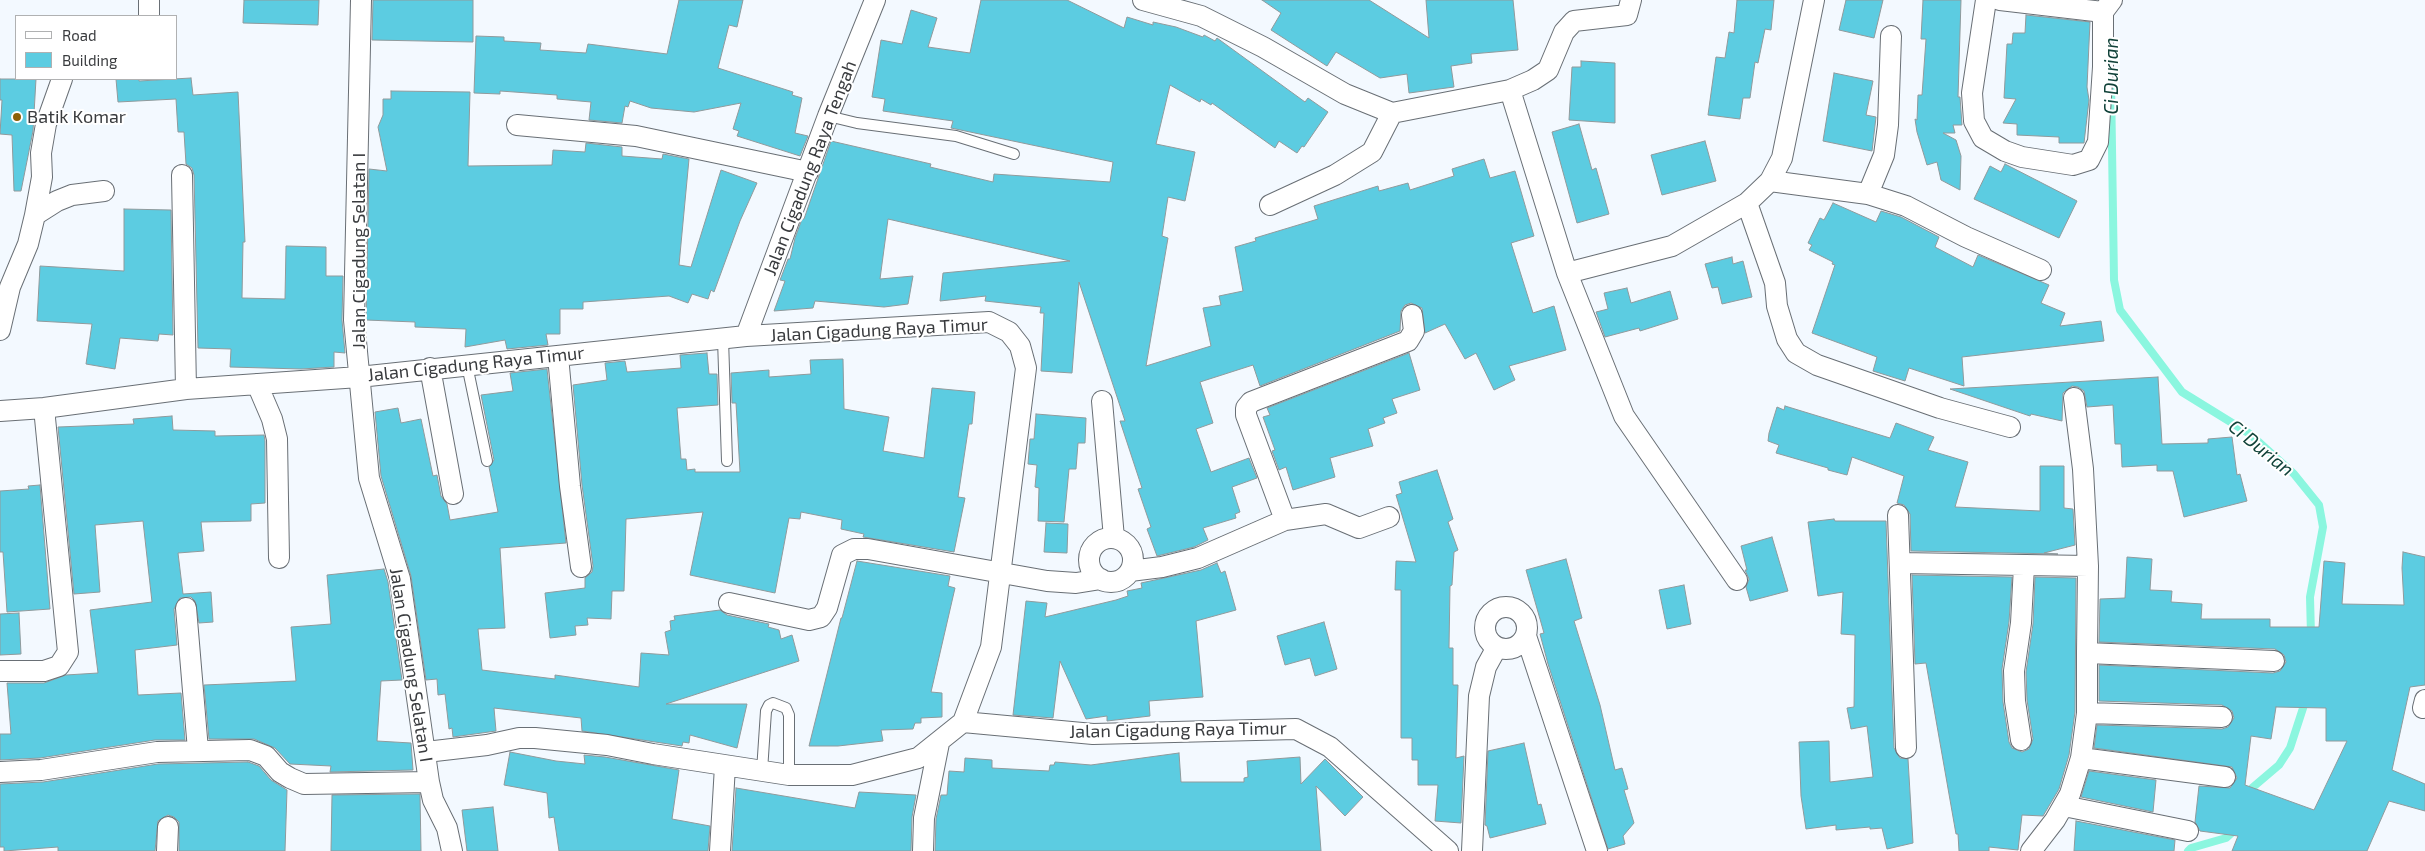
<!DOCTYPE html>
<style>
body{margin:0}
#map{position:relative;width:2425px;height:851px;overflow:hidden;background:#f3f9ff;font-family:"Exo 2",sans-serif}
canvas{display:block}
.legend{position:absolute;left:15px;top:15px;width:162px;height:65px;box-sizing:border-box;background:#fff;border:1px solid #b0b1b2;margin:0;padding:6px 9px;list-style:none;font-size:15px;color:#393b3e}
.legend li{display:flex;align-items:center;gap:10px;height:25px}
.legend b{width:25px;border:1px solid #b0b1b2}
</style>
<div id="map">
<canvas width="2425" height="851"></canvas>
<ul class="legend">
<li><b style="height:6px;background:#fff"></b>Road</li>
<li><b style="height:14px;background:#5ccce1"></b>Building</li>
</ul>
</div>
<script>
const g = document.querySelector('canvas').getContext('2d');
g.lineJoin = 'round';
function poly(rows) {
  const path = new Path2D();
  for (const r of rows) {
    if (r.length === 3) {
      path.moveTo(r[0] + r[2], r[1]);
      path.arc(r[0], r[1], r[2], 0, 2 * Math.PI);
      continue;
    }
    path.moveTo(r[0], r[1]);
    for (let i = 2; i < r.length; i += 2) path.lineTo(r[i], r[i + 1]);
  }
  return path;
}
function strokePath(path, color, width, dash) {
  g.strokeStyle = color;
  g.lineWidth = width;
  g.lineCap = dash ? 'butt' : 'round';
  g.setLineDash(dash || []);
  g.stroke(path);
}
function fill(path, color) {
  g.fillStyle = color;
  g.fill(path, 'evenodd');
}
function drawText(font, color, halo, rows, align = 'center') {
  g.font = font + ' "Exo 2",sans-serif';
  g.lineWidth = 4;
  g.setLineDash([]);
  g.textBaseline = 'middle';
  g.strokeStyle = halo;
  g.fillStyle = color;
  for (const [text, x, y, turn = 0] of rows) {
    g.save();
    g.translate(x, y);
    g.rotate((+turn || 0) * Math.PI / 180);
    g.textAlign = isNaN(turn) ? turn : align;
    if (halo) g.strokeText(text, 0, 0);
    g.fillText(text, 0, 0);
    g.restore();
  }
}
strokePath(poly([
 [2111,81,2114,280,2120,310,2182,392,2250,434,2294,474,2319,505,2323,527,2310,597,2311,635],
 [2249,796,2252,788,2279,765,2290,748,2306,699],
 [2188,851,2191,848,2226,838,2236,829]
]), '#8bf6df', 8);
const building = poly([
 [244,0,319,0,318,25,243,23,244,0],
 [373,0,473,0,473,42,372,40,373,0],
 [679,0,743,0,737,27,729,25,718,68,793,92,792,95,802,98,795,133,808,136,800,156,737,136,739,131,733,129,741,103,694,112,651,108,630,101,628,107,625,106,622,123,589,120,591,102,557,99,557,95,500,91,500,94,474,93,476,36,504,37,504,41,541,43,540,50,586,53,588,44,667,54,679,0],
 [981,0,1067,0,1124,28,1127,17,1153,25,1153,22,1176,27,1203,37,1204,35,1215,41,1217,38,1305,102,1308,98,1328,112,1304,147,1302,146,1297,153,1279,141,1275,148,1212,103,1211,105,1201,99,1200,102,1170,85,1156,144,1195,152,1185,201,1168,197,1162,236,1168,238,1146,366,1211,346,1203,308,1221,305,1219,296,1243,291,1235,247,1256,241,1255,238,1318,219,1314,206,1378,186,1379,191,1408,183,1410,190,1454,176,1452,169,1484,159,1490,178,1515,171,1534,236,1511,243,1533,313,1554,306,1566,350,1509,366,1515,380,1494,390,1476,353,1465,359,1445,324,1425,333,1422,308,1411,303,1405,305,1401,311,1400,331,1260,386,1253,365,1200,382,1213,423,1196,429,1211,472,1249,458,1257,478,1232,487,1240,512,1235,514,1236,518,1203,528,1208,540,1194,547,1157,556,1147,529,1151,527,1138,489,1142,488,1120,421,1125,421,1079,282,1072,373,1041,371,1044,313,1040,313,1041,307,985,301,986,296,940,301,943,273,1070,261,888,219,880,279,913,276,908,304,884,307,815,301,813,308,774,311,785,281,780,280,782,275,788,259,790,259,795,238,802,219,804,219,831,141,931,164,930,167,993,182,994,174,1110,182,1113,162,951,128,953,121,883,111,885,99,872,97,881,40,902,44,911,10,937,18,928,47,970,53,981,0],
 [1262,0,1369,0,1429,38,1426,0,1513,0,1518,50,1471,54,1472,63,1451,66,1454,87,1409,93,1407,74,1380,78,1336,52,1327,66,1271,30,1281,13,1262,0],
 [1737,0,1774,0,1771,30,1765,29,1758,63,1755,62,1750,98,1743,98,1740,119,1708,115,1716,57,1725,58,1729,32,1734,33,1737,0],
 [1846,0,1883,0,1874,38,1839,30,1846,0],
 [1923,0,1961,0,1958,97,1960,97,1962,125,1953,125,1955,133,1943,133,1956,140,1961,156,1960,190,1941,180,1937,162,1927,165,1917,132,1915,119,1917,120,1918,95,1922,95,1926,39,1921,39,1923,0],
 [2026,15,2090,22,2087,87,2089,100,2084,143,2059,143,2059,137,2017,135,2017,124,2003,123,2016,99,2004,98,2007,44,2012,44,2013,33,2025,33,2026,15],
 [1581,61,1615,63,1615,123,1569,120,1572,67,1581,67,1581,61],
 [1834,73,1873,81,1866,115,1876,117,1872,151,1823,141,1834,73],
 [191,78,193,95,238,92,245,242,243,242,242,298,285,299,286,246,326,247,326,276,343,276,342,320,345,353,334,352,334,367,301,369,230,367,231,349,198,348,194,175,192,168,186,164,184,132,178,132,176,99,118,102,116,79,139,79,139,81,191,78],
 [0,79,36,79,33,131,21,191,14,191,12,135,0,134,2,100,0,100,0,79],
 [391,91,470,92,468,166,552,165,553,150,585,152,586,143,622,147,622,156,662,159,663,154,689,159,679,265,691,267,721,170,757,183,740,221,714,292,711,290,708,299,692,294,688,303,669,296,583,302,583,309,560,309,560,334,546,334,548,345,507,349,505,340,465,347,466,329,415,327,415,322,366,320,369,169,387,171,378,127,383,115,383,99,391,99,391,91],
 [1579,124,1592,170,1596,168,1609,214,1577,223,1552,132,1579,124],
 [1705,141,1716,181,1662,195,1651,155,1705,141],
 [2005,164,2077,201,2059,238,1974,199,1990,166,2001,172,2005,164],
 [1833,203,1876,222,1881,211,1901,217,1939,237,1935,247,1973,267,1978,255,2049,285,2041,303,2065,313,2060,326,2101,321,2104,341,1962,357,1964,386,1909,368,1905,381,1873,371,1877,357,1812,333,1835,265,1832,264,1833,262,1809,250,1812,245,1808,243,1820,218,1824,220,1833,203],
 [124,209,171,210,173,335,159,334,158,341,120,338,115,369,86,364,92,324,37,321,40,266,124,271,124,209],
 [1732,257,1733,264,1743,261,1752,297,1722,304,1718,287,1712,288,1705,264,1732,257],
 [1627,288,1631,303,1670,291,1678,319,1640,331,1639,328,1605,337,1596,312,1608,309,1604,293,1627,288],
 [707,353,709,374,717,374,718,405,677,408,681,459,686,459,687,470,695,469,695,472,740,472,736,403,732,403,731,373,769,370,769,377,811,374,810,360,843,359,844,409,889,417,883,451,924,458,932,388,975,392,972,424,969,424,958,497,965,498,954,552,863,537,864,534,841,529,842,520,801,512,800,519,789,518,775,593,690,575,703,512,626,519,624,591,612,591,611,619,587,618,588,625,575,626,576,635,550,638,545,593,585,588,585,578,592,572,593,566,582,485,573,385,607,380,605,363,625,361,627,372,681,368,680,355,707,353],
 [1409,353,1420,390,1392,399,1397,413,1383,418,1385,423,1368,429,1373,446,1330,458,1335,477,1293,490,1286,467,1279,470,1272,451,1275,450,1263,417,1270,415,1267,408,1409,353],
 [547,369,566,543,500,548,505,628,478,629,482,670,555,679,555,675,639,687,641,653,669,655,665,632,671,630,670,621,675,620,674,616,720,610,727,615,769,624,768,627,779,630,781,639,792,635,799,661,666,704,747,704,737,748,690,735,689,743,683,742,682,746,582,731,581,718,494,708,496,731,453,737,452,728,449,729,445,694,438,695,437,679,426,680,411,576,381,476,375,412,398,408,401,423,421,419,433,476,437,475,441,496,447,504,450,520,498,512,489,467,494,460,481,395,513,391,510,373,547,369],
 [2158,377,2162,444,2208,443,2208,439,2232,437,2237,475,2240,474,2247,501,2184,517,2173,471,2157,471,2157,465,2122,467,2121,444,2115,444,2113,405,2087,407,2084,391,2078,387,2072,386,2063,393,2062,421,2031,414,2030,416,1950,389,2158,377],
 [1785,406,1890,438,1896,423,1934,437,1928,450,1968,462,1955,507,2040,511,2040,466,2064,466,2064,508,2073,509,2075,545,2044,553,2058,554,1911,551,1910,514,1904,505,1897,503,1904,476,1852,457,1847,475,1828,470,1828,468,1776,453,1779,445,1768,441,1769,433,1777,407,1784,410,1785,406],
 [1036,414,1086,418,1085,443,1078,443,1076,469,1069,469,1064,522,1038,521,1039,488,1035,487,1037,465,1028,464,1030,439,1034,439,1036,414],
 [172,416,173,430,215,431,215,436,264,435,265,441,265,503,251,504,251,521,201,522,204,551,178,553,183,594,211,592,213,622,199,623,195,601,191,597,180,598,174,609,177,645,135,650,138,695,181,693,185,740,155,740,40,758,0,760,0,734,11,734,7,683,44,683,66,675,98,673,90,610,152,602,143,521,95,525,100,592,74,594,58,427,134,424,133,419,172,416],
 [1437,470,1453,519,1448,522,1458,550,1454,552,1452,585,1450,586,1449,648,1453,648,1453,685,1458,685,1456,758,1464,756,1461,823,1435,821,1438,785,1418,785,1418,760,1412,760,1412,738,1401,738,1401,590,1395,590,1396,561,1416,562,1396,495,1402,493,1399,482,1437,470],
 [40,485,50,609,7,612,3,552,0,552,0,491,29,489,28,486,40,485],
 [1834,519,1835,521,1886,521,1894,748,1900,758,1908,759,1913,843,1887,849,1882,828,1870,829,1870,827,1836,830,1836,825,1806,829,1801,796,1799,742,1829,741,1830,782,1873,777,1867,726,1851,729,1847,708,1854,707,1855,635,1841,634,1843,592,1818,596,1808,522,1834,519],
 [1046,523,1068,524,1067,553,1044,552,1046,523],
 [1772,537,1788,591,1750,601,1746,587,1749,579,1745,570,1747,570,1741,546,1772,537],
 [2403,552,2425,557,2425,685,2410,687,2392,770,2425,784,2425,811,2389,801,2367,851,2232,851,2238,836,2200,831,2195,822,2199,786,2230,788,2237,778,2232,767,2094,748,2097,725,2222,729,2228,727,2234,718,2232,711,2222,705,2099,701,2099,665,2273,673,2280,671,2286,662,2284,655,2275,649,2099,642,2100,599,2125,598,2127,557,2152,559,2150,590,2172,591,2171,602,2202,604,2201,619,2270,619,2270,627,2319,627,2324,561,2345,563,2342,604,2404,605,2402,568,2403,552],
 [2276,707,2326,708,2326,741,2347,741,2314,810,2245,785,2251,736,2271,739,2276,707],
 [1566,559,1582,618,1574,621,1600,705,1615,770,1622,768,1628,789,1624,790,1634,823,1623,836,1625,844,1608,849,1548,664,1540,634,1544,633,1526,570,1566,559],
 [857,561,950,576,948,586,955,588,931,692,942,693,942,717,921,718,921,723,915,723,913,729,881,730,883,741,838,746,809,746,841,618,842,618,857,561],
 [1217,563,1221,573,1225,571,1236,610,1196,621,1203,697,1149,701,1150,716,1107,721,1107,716,1086,719,1060,661,1053,718,1013,715,1026,601,1047,603,1045,617,1116,600,1128,596,1127,591,1142,588,1141,583,1201,570,1217,563],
 [384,569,388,582,402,680,381,681,377,741,411,743,413,770,330,772,331,766,290,764,275,748,254,739,209,739,204,685,296,681,291,627,331,624,327,575,384,569],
 [1912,575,2012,577,2009,622,2002,669,2003,702,2009,742,2012,748,2022,752,2029,749,2033,739,2027,700,2026,672,2033,624,2035,577,2076,578,2075,712,2069,755,2059,789,2043,816,2022,815,2018,850,1989,847,1989,851,1959,851,1958,834,1956,834,1926,663,1915,664,1912,575],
 [1684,585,1691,624,1667,629,1659,590,1684,585],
 [19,613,21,654,0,655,0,614,19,613],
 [1324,622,1337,669,1315,676,1310,658,1285,665,1277,636,1324,622],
 [1524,743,1538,805,1541,804,1546,824,1490,838,1487,826,1485,825,1488,751,1524,743],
 [510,752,556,761,585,764,584,755,605,757,679,770,672,819,710,826,708,851,559,851,554,817,549,818,547,793,504,785,510,752],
 [1179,753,1181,782,1244,782,1244,778,1248,777,1247,761,1300,757,1301,784,1325,759,1363,797,1345,816,1316,786,1321,851,935,851,936,819,941,795,947,795,949,771,964,772,965,758,992,760,992,768,1049,771,1050,765,1054,765,1055,762,1091,765,1179,753],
 [248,762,259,766,271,780,287,790,285,851,179,851,179,822,174,817,168,815,158,821,155,851,58,851,58,847,4,851,4,847,0,847,0,784,43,782,158,764,248,762],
 [2089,771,2156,780,2153,812,2081,797,2089,771],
 [736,788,855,808,859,792,916,795,912,817,911,851,732,851,736,788],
 [420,794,421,851,331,851,332,795,420,794],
 [493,807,498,851,467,851,462,810,493,807],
 [2076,821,2175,840,2174,851,2074,851,2076,821]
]);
fill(building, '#5ccce1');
strokePath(building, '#909a9c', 1);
const service = poly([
 [828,116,857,123,956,136,1014,154],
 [723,339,727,461],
 [467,365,487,461],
 [762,771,766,711,769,705,773,703,786,708,789,715,789,775]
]);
const minor = poly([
 [149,0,149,16],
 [361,0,354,320,369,478,400,579,429,782,433,800,447,828,452,851],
 [1143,0,1201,16,1263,47,1345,94,1392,113,1510,90],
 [1631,0,1627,15,1574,21,1564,32,1548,70,1533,80,1510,90,1567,273,1624,416,1737,580],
 [1986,0,1972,93,1974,121,1983,138,2005,151,2022,157,2073,165,2089,160,2098,142,2103,67,2103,12,2112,0],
 [2000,0,2103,12],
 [517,125,636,136,808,172],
 [182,175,186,389],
 [1770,181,1868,194,1906,206,1966,237,2041,270],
 [1868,194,1884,155,1888,125,1891,36],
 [1747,203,1775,283,1777,306,1787,339,1796,353,1817,365,1940,408,2010,427],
 [1270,205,1335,175,1372,152,1392,113],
 [35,215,57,201,72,195,104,191],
 [1567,273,1672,246,1747,203,1770,181,1782,158,1814,0],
 [0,330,10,287,28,244,35,215,42,177,41,153,46,124,62,79],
 [746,336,828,116,875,0],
 [558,356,570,486,581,567],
 [430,368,453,494],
 [257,384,272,419,277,439,279,558],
 [2074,398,2083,469,2088,566,2087,653],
 [1102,401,1114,538],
 [0,411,44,408,186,389,359,377,746,336,989,322,1009,332,1020,346,1026,368,991,647,963,722,918,758,852,775,789,775,653,754,607,745,535,738,519,738,487,745,426,752],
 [1898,515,1906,748],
 [1285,520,1246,415,1246,408,1251,402,1408,341,1414,331,1412,315],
 [1111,560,22],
 [1900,563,2088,566],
 [1130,571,1162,567,1198,558,1285,520,1326,514,1359,528,1389,517],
 [729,603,809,620,821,617,827,608,842,555,854,549,868,549,1047,581,1076,583,1101,579],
 [1506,628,21],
 [186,608,198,750],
 [1526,636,1597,851],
 [0,671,44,671,59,666,68,652,44,408],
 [2423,708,2425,700],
 [2087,713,2222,717],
 [963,722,1093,734,1296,729,1330,747,1448,851],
 [2021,740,2015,701,2014,671,2021,623,2024,566],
 [2081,758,2225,777],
 [0,772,41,770,157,752,250,750,266,756,280,772,290,778,304,784,429,782],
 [2064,806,2188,831],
 [167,851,168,827],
 [720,851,725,766],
 [923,851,924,818,939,743],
 [1472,851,1479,696,1486,667,1497,647],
 [2031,851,2055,820,2070,794,2081,758,2087,713,2087,653,2274,661]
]);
strokePath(service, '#696f75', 12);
strokePath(minor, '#696f75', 22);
strokePath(service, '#fff', 10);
strokePath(minor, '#fff', 20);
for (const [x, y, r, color] of [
 [17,117,5,"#8d5f06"]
]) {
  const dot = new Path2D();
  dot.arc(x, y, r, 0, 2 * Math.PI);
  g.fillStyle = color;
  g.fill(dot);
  strokePath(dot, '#fff', 2);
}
drawText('18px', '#393b3e', '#fff', [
 ["Batik Komar",27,117]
], 'left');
drawText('18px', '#393b3e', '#fff', [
 ["Jalan Cigadung Raya Tengah",810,168,-69],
 ["Jalan Cigadung Selatan I",359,251,-90],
 ["Jalan Cigadung Raya Timur",879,330,-3],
 ["Jalan Cigadung Raya Timur",476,364,-6],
 ["Jalan Cigadung Selatan I",411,665,81],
 ["Jalan Cigadung Raya Timur",1178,730,-1]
]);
drawText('italic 19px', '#114239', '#fff', [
 ["Ci Durian",2112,76,-90],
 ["Ci Durian",2261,448,39]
]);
</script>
